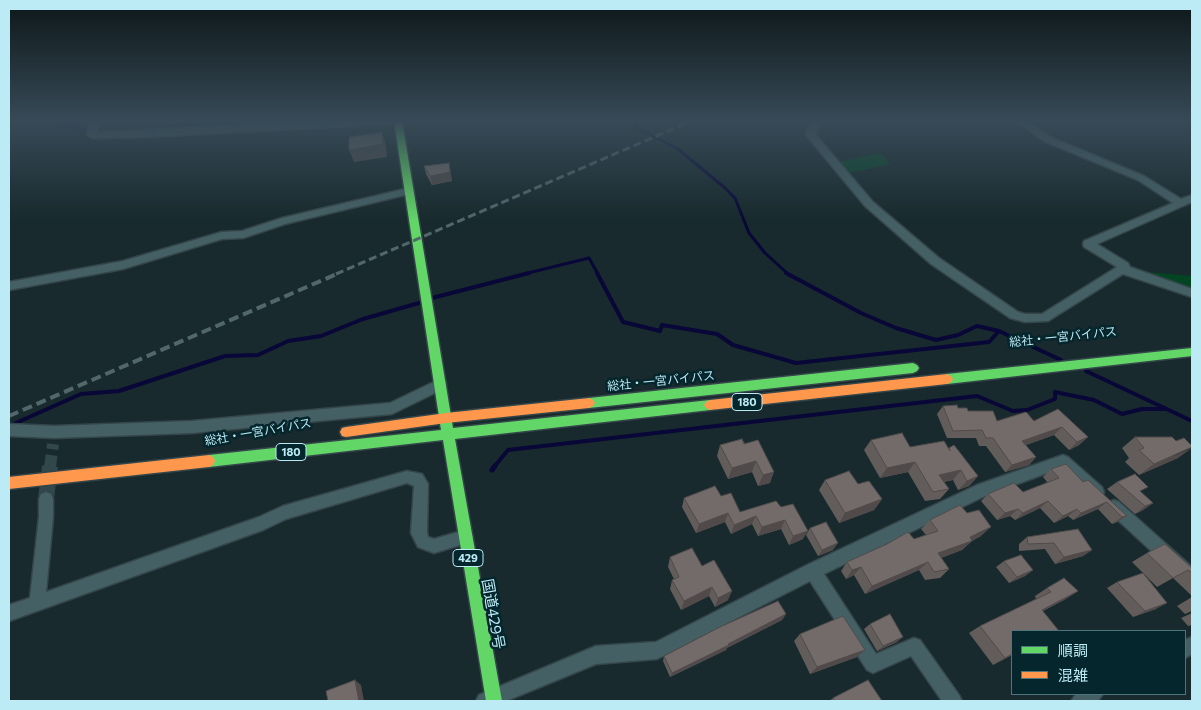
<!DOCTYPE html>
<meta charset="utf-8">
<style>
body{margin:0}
#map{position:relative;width:1201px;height:710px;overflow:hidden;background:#182a2d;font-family:Commissioner,"Noto Sans JP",sans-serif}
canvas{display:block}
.frame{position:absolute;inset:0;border:10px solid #bcebf5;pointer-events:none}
.legend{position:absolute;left:1011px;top:630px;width:175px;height:65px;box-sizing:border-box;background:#04262c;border:1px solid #4e757c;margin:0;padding:6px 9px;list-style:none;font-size:15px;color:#bcebf5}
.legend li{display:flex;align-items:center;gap:10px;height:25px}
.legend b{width:25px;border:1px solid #4e757c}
</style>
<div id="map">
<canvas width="1201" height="710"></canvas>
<div class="frame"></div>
<ul class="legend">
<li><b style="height:6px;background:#63d668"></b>順調</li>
<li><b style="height:6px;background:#ff974d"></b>混雑</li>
</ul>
</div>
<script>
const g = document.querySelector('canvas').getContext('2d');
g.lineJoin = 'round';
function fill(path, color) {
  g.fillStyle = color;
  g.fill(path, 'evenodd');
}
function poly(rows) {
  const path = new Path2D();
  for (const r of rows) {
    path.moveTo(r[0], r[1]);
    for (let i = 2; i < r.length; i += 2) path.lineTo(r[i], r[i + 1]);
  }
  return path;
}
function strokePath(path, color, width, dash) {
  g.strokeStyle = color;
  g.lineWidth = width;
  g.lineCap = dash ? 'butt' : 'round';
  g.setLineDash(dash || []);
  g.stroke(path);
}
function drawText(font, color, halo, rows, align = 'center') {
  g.font = font + ' Commissioner,"Noto Sans JP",sans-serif';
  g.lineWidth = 5;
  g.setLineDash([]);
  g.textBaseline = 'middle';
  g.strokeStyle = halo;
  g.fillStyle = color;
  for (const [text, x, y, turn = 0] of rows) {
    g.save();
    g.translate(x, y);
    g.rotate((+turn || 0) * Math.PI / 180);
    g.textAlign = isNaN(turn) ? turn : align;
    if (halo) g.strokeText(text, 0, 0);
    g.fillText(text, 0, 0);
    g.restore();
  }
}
fill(poly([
 [880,153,891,164,849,173,839,162],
 [1135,269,1147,272,1192,276,1192,291]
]), '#034423');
strokePath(poly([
 [31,121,105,132],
 [624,121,678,149,725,188,735,198,749,233,765,253,788,274],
 [524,274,589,258,598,274]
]), '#080737', 3);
strokePath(poly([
 [597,273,623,322,660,331,662,325,717,334,733,345,796,363,989,342,999,331],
 [786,273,861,313,896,328,936,340,958,335,977,326,999,331,1061,360],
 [432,298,529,273],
 [1086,371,1192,421],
 [9,426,81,394,119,391,225,356,258,355,288,341,321,336,363,319,419,303],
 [494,467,508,450,977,396,1013,411,1027,410,1055,399,1055,392,1094,400,1122,414,1142,409,1166,409]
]), '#080737', 4);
strokePath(poly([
 [492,470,495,466]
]), '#080737', 5);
strokePath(poly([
 [50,467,53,444]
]), '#31474b', 12, [12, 6]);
strokePath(poly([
 [46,499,50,466]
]), '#31474b', 16, [16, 8]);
const street = poly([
 [90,121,99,121,97,132,333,121,395,121,391,124,146,137,92,138,87,135,90,121],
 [815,121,824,121,816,131,816,135,873,202,939,258,1018,312,1025,314,1042,314,1117,267,1084,247,1083,244,1084,241,1173,203,1138,180,1044,141,1016,121,1027,121,1050,137,1144,176,1181,199,1192,195,1192,202,1097,244,1128,263,1130,267,1192,289,1192,297,1123,274,1048,321,1025,322,1010,318,931,264,865,206,806,135,806,130,815,121],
 [409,188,413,189,413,193,285,224,243,238,222,239,123,269,9,290,9,282,123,261,222,232,242,231,282,218,409,188],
 [440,379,445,380,446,384,445,388,392,414,192,433,54,438,9,436,9,424,54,426,192,421,390,403,440,379],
 [1063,455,1068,457,1102,487,1104,492,1102,497,1097,499,1092,497,1061,468,987,495,824,574,876,654,914,638,920,640,959,695,962,701,942,701,911,656,873,673,867,670,810,581,657,659,596,664,506,701,476,701,479,695,596,646,656,642,807,565,977,485,1063,455],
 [407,471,422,474,428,484,427,533,428,537,434,539,465,530,470,532,473,537,470,542,434,553,418,547,411,533,414,486,407,483,286,519,263,530,9,621,9,605,30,598,39,517,39,499,41,494,46,492,51,494,53,499,53,517,46,592,259,517,283,506,407,471],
 [1114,500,1119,502,1192,567,1192,585,1186,583,1109,512,1107,507,1109,502,1114,500],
 [1192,637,1192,654,1185,658,1185,640,1192,637],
 [1076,694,1103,694,1098,701,1071,701,1076,694]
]);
const fast = poly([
 [394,121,402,121,453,428,710,400,714,402,716,405,714,408,710,410,455,439,502,701,486,701,443,440,209,467,205,465,203,461,205,457,209,455,441,430,394,121],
 [1192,348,1192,356,947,384,943,382,941,379,943,376,947,374,1192,348],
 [913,363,917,365,919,368,917,371,913,373,589,408,585,406,583,403,585,400,589,398,913,363]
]);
const slow = poly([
 [947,374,951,376,953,379,951,382,947,384,710,410,706,408,704,405,706,402,710,400,947,374],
 [589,398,593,400,595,403,593,406,589,408,446,423,346,437,342,436,340,432,342,428,346,427,446,413,589,398],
 [209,455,213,457,215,461,213,465,209,467,9,489,9,477,209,455]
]);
strokePath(street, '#34464a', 3);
strokePath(fast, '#34464a', 3);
strokePath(slow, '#34464a', 3);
fill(street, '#456065');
fill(fast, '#63d668');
fill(slow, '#ff974d');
strokePath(poly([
 [336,274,691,121]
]), '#52676c', 3, [8, 4]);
strokePath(poly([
 [9,416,339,273]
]), '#52676c', 4, [10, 5]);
fill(poly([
 [424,166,450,171,452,181,432,185,426,174],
 [943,406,958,408,997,421,1034,421,1058,409,1088,437,1079,445,1069,450,1054,435,1026,445,1036,457,1029,465,1005,472,986,446,979,446,976,438,947,438,937,414],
 [1135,437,1178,458,1139,475,1125,462,1129,458,1122,448],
 [742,439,770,483,758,486,752,472,728,479,717,456,720,445],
 [871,440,910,447,949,449,949,448,978,476,969,486,958,490,953,480,944,482,949,489,940,499,925,501,908,472,880,478,864,450],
 [1051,469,1083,482,1127,516,1117,522,1112,524,1098,509,1073,520,1068,516,1054,523,1040,508,1015,520,1010,516,997,520,981,501,988,494,1023,492,1048,483,1043,477],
 [825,480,858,484,882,499,874,510,839,523,819,490],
 [1117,482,1141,492,1153,503,1143,510,1135,514,1107,489],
 [721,496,740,512,776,501,803,539,789,545,781,529,758,536,752,524,731,534,725,522,696,533,682,507,684,498],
 [930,520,981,536,972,541,962,550,941,558,949,569,940,578,925,580,919,570,865,594,854,575,846,579,841,571,847,562,926,535,921,529],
 [810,528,833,550,818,556,806,535],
 [1027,537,1092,550,1083,556,1055,564,1045,549,1019,551,1019,544],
 [1147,553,1192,568,1192,596,1173,578,1157,587,1132,562],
 [670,557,702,566,728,600,715,607,709,596,681,610,670,589,672,580,674,579,668,567],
 [1004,561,1033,570,1025,576,1009,583,996,567],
 [1117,582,1156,609,1133,617,1107,588],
 [1047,588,1078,591,1064,600,1043,611,1012,655,993,665,969,633,980,626,1036,599,1035,596],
 [1192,597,1192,611,1185,614,1177,606],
 [1192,613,1192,625,1188,626,1181,618],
 [786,614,782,620,727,648,726,650,670,677,663,661,664,656],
 [870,624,897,642,877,651,864,629],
 [800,634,857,657,810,674,794,641],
 [833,698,882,701,829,701]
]), '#625c5a');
fill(poly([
 [382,132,386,145,387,157,354,162,349,150],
 [449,163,452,181,432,185,430,176],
 [1062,427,1054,435,1015,449,1022,441],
 [1088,437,1079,445,1069,450,1077,442],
 [1192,448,1178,458,1139,475,1154,464],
 [1036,457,1029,465,1005,472,1012,465],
 [756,461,752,472,728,479,732,468],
 [915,462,908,472,880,478,887,468],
 [961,470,953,480,931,484,939,475],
 [774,472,770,483,758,486,763,475],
 [978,476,969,486,958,490,967,481],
 [882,499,874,510,839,523,845,513],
 [1048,501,1040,508,1015,520,1023,513],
 [1107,502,1098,509,1073,520,1081,513],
 [1153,503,1143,510,1135,514,1145,506],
 [1018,509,1010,516,997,520,1005,513],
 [1077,509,1068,516,1054,523,1063,516],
 [728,513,725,522,696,533,699,524],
 [756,516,752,524,731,534,734,525],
 [1127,516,1117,522,1112,524,1122,517],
 [785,520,781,529,758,536,762,527],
 [991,527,981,536,968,542,972,541,962,550,930,562,938,553],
 [808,531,803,539,789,545,793,536],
 [838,543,833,550,818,556,822,550],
 [1092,550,1083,556,1055,564,1064,557],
 [928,562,919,570,865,594,872,586],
 [861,567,854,575,846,579,852,570],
 [1033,570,1025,576,1009,583,1017,577],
 [712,587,709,596,681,610,684,601],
 [732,591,728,600,715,607,718,598],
 [1078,591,1064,600,1029,618,1042,610],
 [1167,603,1156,609,1133,617,1145,611],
 [786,614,782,620,727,648,726,650,670,677,672,673],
 [903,637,897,642,877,651,883,646],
 [865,650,857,657,810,674,817,667],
 [1012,654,1012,655,993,665,1005,658],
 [355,680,361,685,364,701,359,701]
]), '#504b4a');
const building = poly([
 [382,132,383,144,349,150,349,137,382,132],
 [449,163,450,172,430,176,424,166,449,163],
 [957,405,958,408,967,408,968,411,993,411,997,421,1026,412,1034,421,1058,409,1088,437,1077,442,1062,427,1022,441,1036,457,1012,465,993,438,986,438,982,430,953,431,943,406,957,405],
 [902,433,910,447,944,441,950,451,949,448,954,445,978,476,967,481,961,470,939,475,949,489,933,492,915,462,887,468,871,440,902,433],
 [1135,437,1172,437,1176,441,1184,438,1192,446,1192,447,1154,464,1139,450,1144,448,1135,437],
 [742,439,744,444,758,440,774,472,763,475,756,461,732,468,720,445,742,439],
 [1066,464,1083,482,1088,480,1127,516,1122,517,1107,502,1081,513,1077,509,1063,516,1048,501,1023,513,1018,509,1005,513,988,494,1014,483,1023,492,1059,478,1051,469,1066,464],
 [849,471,858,484,869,481,882,499,845,513,825,480,849,471],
 [1135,474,1148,487,1140,491,1153,503,1145,506,1117,482,1135,474],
 [715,486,721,496,731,493,740,512,776,501,781,507,793,504,808,531,793,536,785,520,762,527,756,516,734,525,728,513,699,524,684,498,715,486],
 [960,505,967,513,979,510,991,527,970,537,972,541,938,553,949,569,934,572,928,562,872,586,861,567,852,570,847,562,887,544,908,532,914,539,938,531,930,520,960,505],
 [826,522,838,543,822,550,810,528,826,522],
 [1078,529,1092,550,1064,557,1054,543,1028,544,1027,537,1078,529],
 [1165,544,1192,568,1192,573,1188,570,1173,578,1147,553,1165,544],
 [692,548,702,566,714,560,732,591,718,598,712,587,684,601,672,580,679,577,670,557,692,548],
 [1021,555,1033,570,1017,577,1004,561,1021,555],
 [1143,573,1167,603,1145,611,1117,582,1143,573],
 [1064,578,1078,591,1042,610,1059,631,1012,631,1012,654,1005,658,980,626,1051,592,1047,588,1064,578],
 [778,601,786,614,728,644,729,645,672,673,664,656,720,627,778,601],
 [890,614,903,637,883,646,870,624,890,614],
 [843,616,865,650,817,667,800,634,843,616],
 [355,680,359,701,328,701,326,691,355,680],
 [868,680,882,701,835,701,833,698,868,680]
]);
fill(building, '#726b69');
strokePath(building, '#504b4a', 1);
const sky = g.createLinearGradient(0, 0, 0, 221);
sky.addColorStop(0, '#0d1719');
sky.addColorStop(0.55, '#374a57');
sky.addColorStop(1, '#374a5700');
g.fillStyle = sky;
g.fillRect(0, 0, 1201, 221);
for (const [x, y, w] of [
 [747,402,30],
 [291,452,30],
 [468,558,30]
]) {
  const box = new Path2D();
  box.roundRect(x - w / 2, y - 8.5, w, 17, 4);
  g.fillStyle = '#04262c';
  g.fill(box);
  strokePath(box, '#bcebf5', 1);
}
drawText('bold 11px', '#bcebf5', null, [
 ["180",747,402],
 ["180",291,452],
 ["429",468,558]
]);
drawText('12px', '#bcebf5', '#04262c', [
 ["総社・一宮バイパス",1063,337,-6],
 ["総社・一宮バイパス",661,381,-6],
 ["総社・一宮バイパス",258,432,-10]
]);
drawText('15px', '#bcebf5', '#04262c', [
 ["国道429号",493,614,80]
]);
</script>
